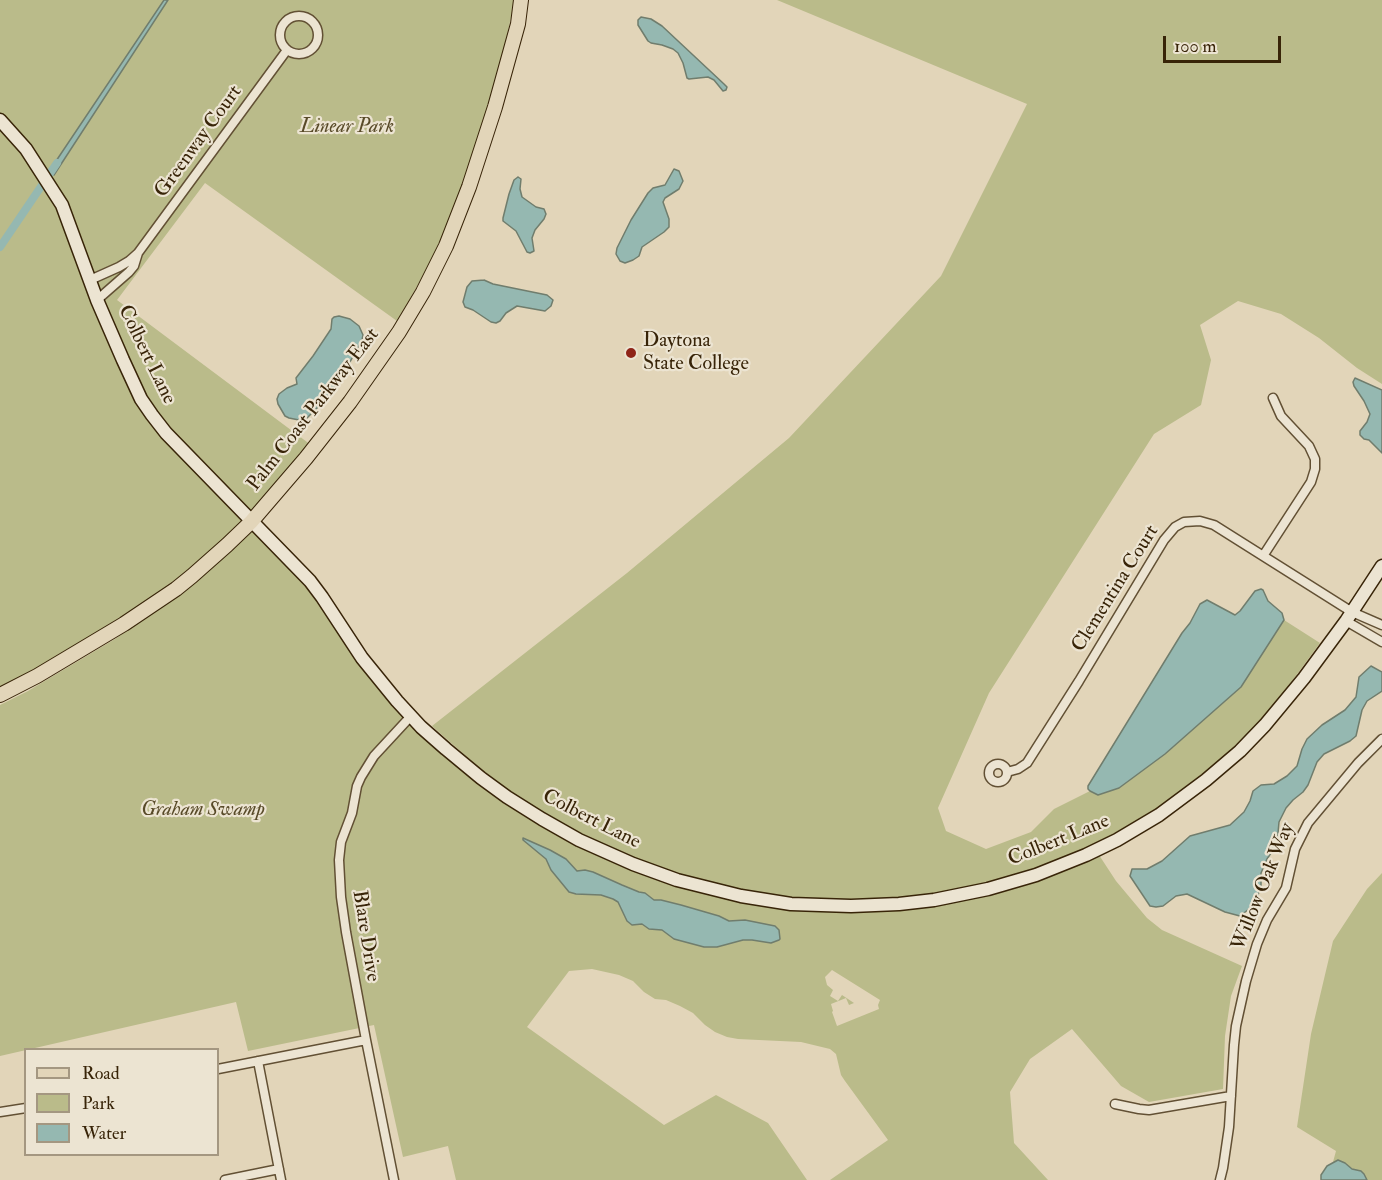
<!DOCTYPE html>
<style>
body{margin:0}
#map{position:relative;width:1382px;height:1180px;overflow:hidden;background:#e2d5b9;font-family:"IM FELL Double Pica",serif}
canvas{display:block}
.legend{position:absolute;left:24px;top:1048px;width:195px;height:108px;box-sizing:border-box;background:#ece4d2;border:2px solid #a49781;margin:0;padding:8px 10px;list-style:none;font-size:18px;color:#382408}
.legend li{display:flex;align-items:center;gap:12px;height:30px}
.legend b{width:30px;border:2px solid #a49781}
.scale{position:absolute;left:1163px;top:36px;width:118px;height:27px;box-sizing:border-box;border:3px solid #382408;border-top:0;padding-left:8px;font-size:18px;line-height:21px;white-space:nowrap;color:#382408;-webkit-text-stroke:4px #ece4d2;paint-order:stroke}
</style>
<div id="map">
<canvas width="1382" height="1180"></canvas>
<ul class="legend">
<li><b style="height:8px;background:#e2d5b9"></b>Road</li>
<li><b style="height:16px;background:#babb8a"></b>Park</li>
<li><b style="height:16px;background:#95b8b1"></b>Water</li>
</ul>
<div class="scale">100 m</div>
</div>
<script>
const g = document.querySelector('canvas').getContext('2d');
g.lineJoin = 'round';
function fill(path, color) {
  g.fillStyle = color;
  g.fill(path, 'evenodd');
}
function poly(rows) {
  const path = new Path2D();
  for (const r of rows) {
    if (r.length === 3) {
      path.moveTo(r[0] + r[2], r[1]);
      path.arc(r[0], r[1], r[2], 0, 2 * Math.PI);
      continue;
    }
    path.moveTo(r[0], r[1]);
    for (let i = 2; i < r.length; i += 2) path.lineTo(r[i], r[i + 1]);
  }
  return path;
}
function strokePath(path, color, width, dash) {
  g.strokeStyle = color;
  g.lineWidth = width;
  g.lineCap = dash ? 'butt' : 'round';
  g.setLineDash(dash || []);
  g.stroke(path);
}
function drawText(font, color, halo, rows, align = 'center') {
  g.font = font + ' "IM FELL Double Pica",serif';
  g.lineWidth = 4.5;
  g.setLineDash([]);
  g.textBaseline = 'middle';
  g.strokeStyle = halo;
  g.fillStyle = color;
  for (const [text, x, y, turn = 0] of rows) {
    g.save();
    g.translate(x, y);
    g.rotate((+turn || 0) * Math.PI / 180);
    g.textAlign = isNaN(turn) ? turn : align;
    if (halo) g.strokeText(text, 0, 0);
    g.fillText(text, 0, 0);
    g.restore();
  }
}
fill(poly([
 [0,0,515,0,500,66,473,159,446,230,430,264,397,321,205,183,117,300,311,445,243,524,169,590,36,670,0,688],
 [777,0,1382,0,1382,384,1357,368,1319,338,1281,314,1238,301,1200,325,1211,360,1201,405,1154,434,989,693,938,808,946,831,986,849,1031,832,1054,809,1090,791,1098,795,1241,687,1284,620,1320,643,1287,688,1256,725,1218,762,1145,817,1112,838,1082,853,1014,878,954,892,903,900,805,901,730,892,642,865,600,846,511,793,493,780,432,726,627,573,789,438,941,276,1027,104],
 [251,529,298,577,320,605,360,666,386,695,434,747,477,782,689,888,904,909,1099,855,1116,881,1147,918,1162,930,1242,966,1231,996,1225,1036,1223,1089,1149,1102,1121,1086,1072,1029,1030,1059,1010,1092,1014,1143,1048,1180,830,1180,888,1140,845,1081,841,1075,836,1054,830,1049,801,1042,738,1039,727,1037,715,1032,705,1025,693,1013,680,1006,666,1000,655,999,644,992,633,981,619,975,592,969,569,971,527,1027,664,1125,716,1095,768,1123,807,1180,456,1180,448,1146,403,1157,374,1025,248,1051,236,1002,0,1056,0,705,28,691,115,639,182,592,228,554],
 [832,970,880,1000,878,1005,879,1009,837,1026,832,1012,833,1011,831,1004,846,998,849,1005,854,1003,842,995,838,1001,830,996,833,990,827,985,825,977],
 [1382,873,1382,1180,1367,1180,1361,1171,1352,1169,1345,1163,1338,1161,1333,1162,1336,1151,1297,1127,1311,1034,1333,941,1367,889]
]), '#babb8a');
const water = poly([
 [164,0,168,0,54,175,50,170,164,0],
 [641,17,651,19,662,26,724,84,727,87,726,90,723,91,714,80,708,77,689,79,687,78,683,63,678,53,673,49,662,45,651,43,648,41,638,25,638,20,641,17],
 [674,169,679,171,683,181,679,189,665,198,663,202,669,219,669,227,664,232,642,247,639,256,633,260,625,263,620,261,616,254,617,248,631,220,648,193,653,188,665,185,674,169],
 [518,177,521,179,520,189,522,197,536,207,544,209,546,214,544,219,535,230,532,238,534,251,530,253,527,252,516,231,503,221,503,218,509,194,514,180,518,177],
 [484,280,493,284,547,295,553,300,551,306,545,311,517,306,506,313,500,321,496,323,491,322,473,310,465,307,463,302,467,287,472,281,484,280],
 [339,316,350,319,359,326,363,335,362,340,350,362,337,384,323,402,304,421,289,418,285,416,278,404,277,399,279,394,287,388,297,384,296,378,313,356,331,329,332,319,334,317,339,316],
 [1355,378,1382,390,1382,453,1369,440,1364,439,1360,435,1360,431,1367,422,1370,414,1364,401,1354,386,1353,382,1355,378],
 [1261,589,1263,590,1268,601,1282,613,1284,620,1241,687,1165,754,1119,788,1098,795,1090,791,1088,789,1088,786,1182,633,1190,623,1200,604,1207,600,1235,615,1240,611,1255,591,1261,589],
 [1371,666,1382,672,1382,691,1367,701,1362,710,1356,736,1350,741,1324,754,1317,762,1308,785,1303,792,1293,800,1286,808,1279,822,1277,844,1267,859,1261,873,1261,886,1256,901,1249,909,1240,916,1225,912,1187,894,1176,896,1163,906,1156,907,1150,906,1130,876,1132,869,1147,869,1162,861,1190,836,1230,825,1244,812,1250,801,1253,791,1261,785,1274,784,1287,776,1297,766,1302,749,1307,739,1322,725,1345,710,1356,697,1359,677,1371,666],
 [523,838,550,850,566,859,577,871,585,870,593,872,622,885,639,892,645,893,654,900,661,900,681,905,719,916,729,921,745,920,775,926,779,930,780,939,779,940,771,943,752,940,743,940,717,947,704,947,674,939,662,930,649,929,642,924,632,925,627,921,618,902,613,899,601,895,576,894,569,892,551,870,546,859,523,840,523,838],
 [1338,1160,1345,1163,1352,1169,1361,1171,1364,1174,1367,1180,1321,1180,1321,1175,1327,1166,1338,1160]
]);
fill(water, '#95b8b1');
strokePath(water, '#707d6d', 1.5);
strokePath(poly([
 [0,247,57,163]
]), '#95b8b1', 8);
const street = poly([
 [299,35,19],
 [90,280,119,267,129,261,138,253,287,50],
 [97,300,129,272,134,266,138,253],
 [1263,556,1311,482,1315,469,1315,459,1309,446,1281,416,1273,398],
 [1346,621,1382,642],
 [998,773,9],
 [1007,772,1018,769,1027,763,1079,681,1164,540,1175,527,1184,522,1200,521,1214,525,1352,612,1382,625],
 [258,1061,281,1180],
 [218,1069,366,1040],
 [1115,1104,1139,1109,1149,1110,1231,1096],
 [0,1112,26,1108],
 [225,1180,279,1169],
 [394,1180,366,1040,346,932,341,897,339,860,341,842,352,813,357,786,361,777,374,756,411,716],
 [1220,1180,1223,1168,1229,1127,1234,1045,1236,1026,1246,981,1257,944,1267,920,1286,888,1295,849,1308,823,1358,763,1382,739]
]);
const secondary = poly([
 [0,120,26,149,62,205,97,300,123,360,141,399,152,415,166,433,310,581,322,597,362,658,397,701,421,727,446,749,481,778,507,797,542,819,579,840,633,864,677,880,741,896,791,904,851,906,899,904,934,900,988,889,1036,875,1086,855,1117,840,1159,815,1206,780,1240,751,1265,725,1304,678,1346,621,1382,566]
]);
const primary = poly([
 [0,695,37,676,124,624,176,589,192,576,227,545,251,522,306,458,350,402,399,332,423,292,446,246,469,187,495,107,518,24,521,0]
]);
strokePath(street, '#625034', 11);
strokePath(secondary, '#382408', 15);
strokePath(primary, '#382408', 16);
strokePath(street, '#ece4d2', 8);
strokePath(secondary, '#ece4d2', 12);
strokePath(primary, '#e2d5b9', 14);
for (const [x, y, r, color] of [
 [631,353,6,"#8f2418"]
]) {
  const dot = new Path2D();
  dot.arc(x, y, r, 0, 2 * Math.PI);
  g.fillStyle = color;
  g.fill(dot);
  strokePath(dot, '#ece4d2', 2);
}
drawText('italic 20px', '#584a28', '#ece4d2', [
 ["Linear Park",347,128],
 ["Graham Swamp",203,811]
]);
drawText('20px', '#382408', '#ece4d2', [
 ["Greenway Court",199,142,-54],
 ["Colbert Lane",146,355,64],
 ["Palm Coast Parkway East",314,410,-52],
 ["Clementina Court",1116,589,-58],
 ["Colbert Lane",591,820,27],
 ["Colbert Lane",1059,841,-22],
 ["Willow Oak Way",1264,887,-68],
 ["Blare Drive",365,936,81]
]);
drawText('20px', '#382408', '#ece4d2', [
 ["Daytona",643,342],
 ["State College",643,365]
], 'left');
</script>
